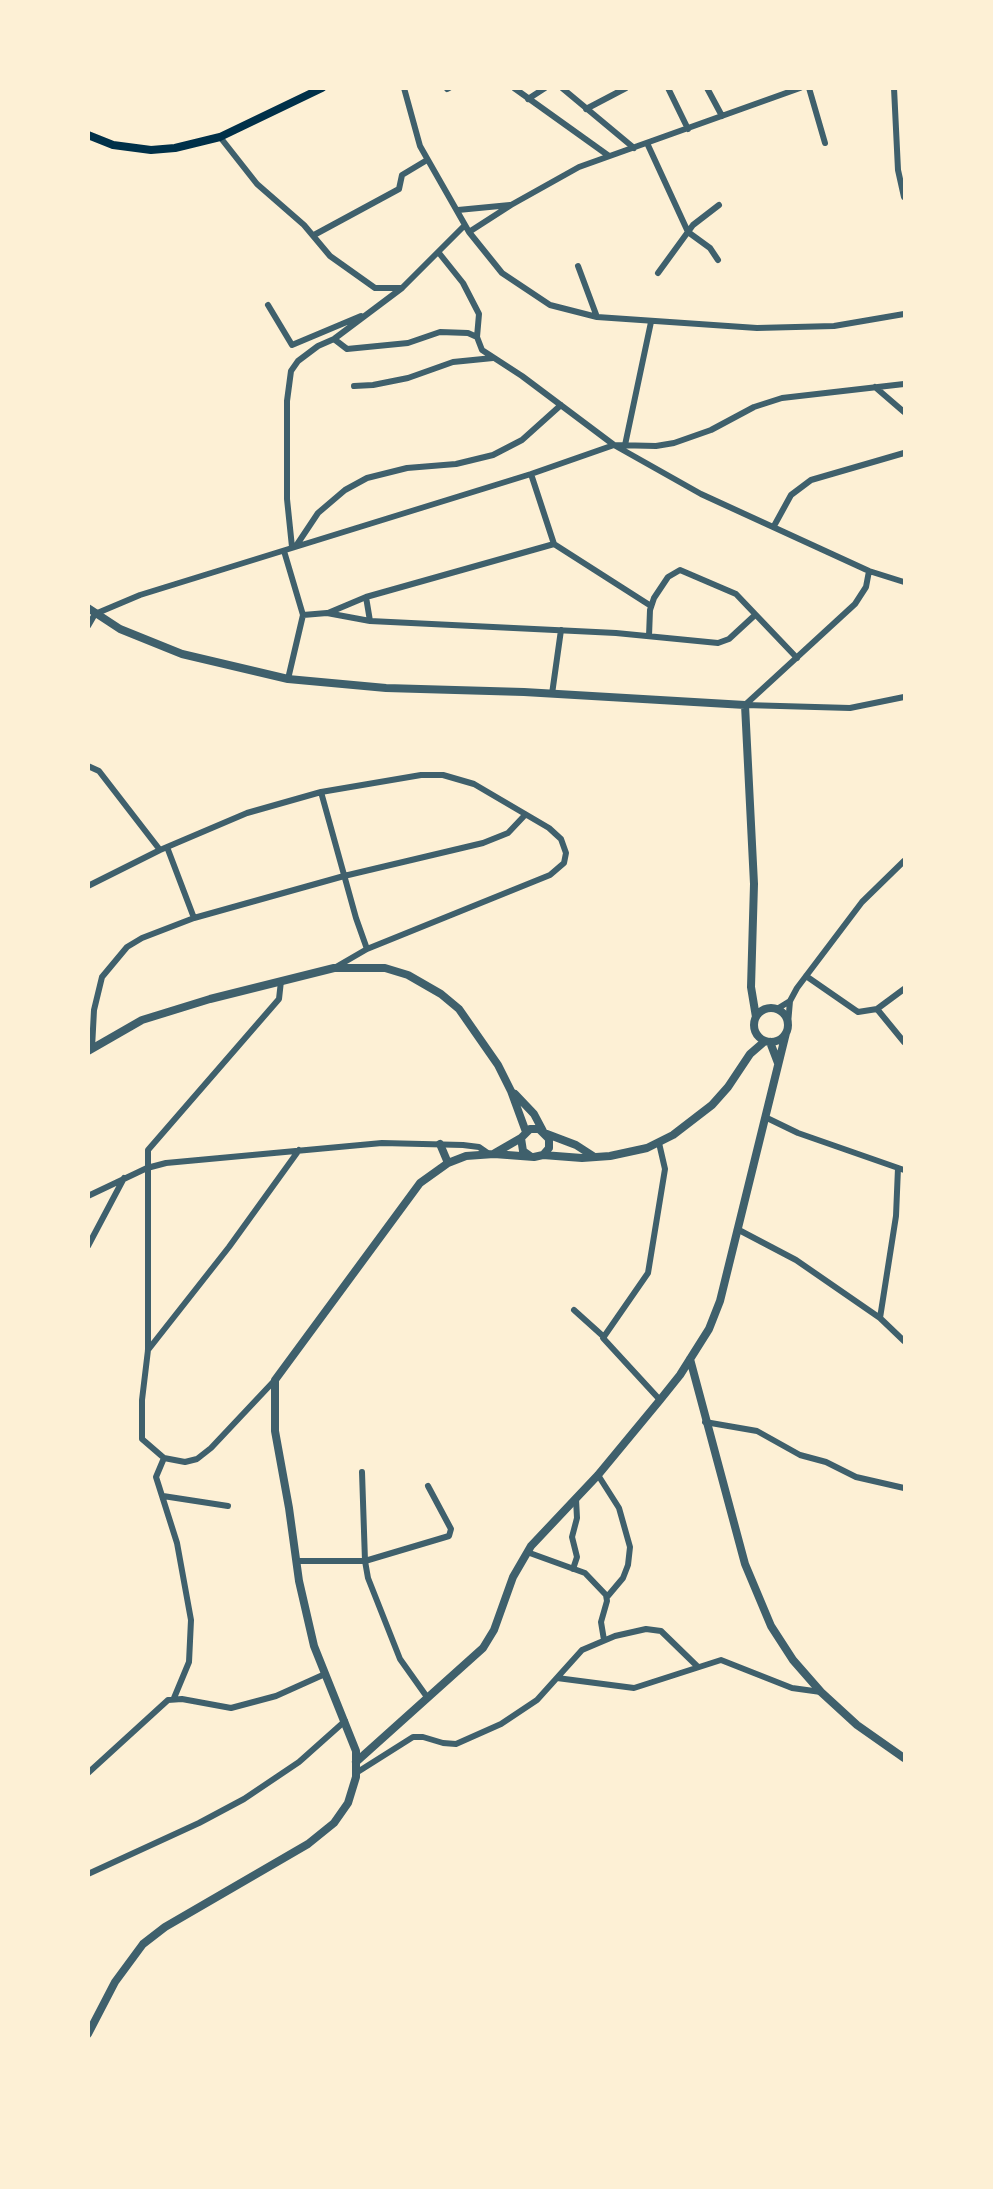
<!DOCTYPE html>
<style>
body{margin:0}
#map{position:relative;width:993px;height:2189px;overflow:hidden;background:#fdf0d5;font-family:Inter,sans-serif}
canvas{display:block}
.frame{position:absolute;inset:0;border:90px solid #fdf0d5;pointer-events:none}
</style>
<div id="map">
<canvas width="993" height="2189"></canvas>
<div class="frame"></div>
</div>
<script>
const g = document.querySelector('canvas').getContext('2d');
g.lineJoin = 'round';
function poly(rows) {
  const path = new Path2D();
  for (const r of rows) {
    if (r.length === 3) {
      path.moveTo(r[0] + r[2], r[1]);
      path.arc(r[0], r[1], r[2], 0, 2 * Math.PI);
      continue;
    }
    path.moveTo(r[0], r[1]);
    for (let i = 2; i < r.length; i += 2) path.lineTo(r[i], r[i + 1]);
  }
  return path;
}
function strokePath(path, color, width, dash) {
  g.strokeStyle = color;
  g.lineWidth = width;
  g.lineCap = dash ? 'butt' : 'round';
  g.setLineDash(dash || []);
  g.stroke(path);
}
strokePath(poly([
 [404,88,420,146,469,232,502,273,550,305,597,317,757,328,834,326,904,314],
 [514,88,609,156],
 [562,88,634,148],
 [668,88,688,129],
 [707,88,722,116],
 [809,88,825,143],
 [894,88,898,170,904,197],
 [447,89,449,88],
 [528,99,545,88],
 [586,109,626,88],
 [220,137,257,184,304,225,330,256,375,288,402,288,465,225],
 [647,143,688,232,710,248,718,260],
 [458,210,510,205],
 [469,232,511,205,579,167,800,88],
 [314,235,399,189,402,175,427,160],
 [439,253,463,283,479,314,477,337,482,350,522,376,614,445,701,494,869,571,904,582],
 [578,266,597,317],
 [658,273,693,225,719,205],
 [268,305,292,345,361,316],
 [334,339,347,349,408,343,440,332,468,333,477,337],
 [354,386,373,385,408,378,453,362,493,358],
 [875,387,904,412],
 [625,445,651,322],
 [531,474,554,544,651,606],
 [774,526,791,495,811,480,904,453],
 [296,546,318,513,345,490,367,478,407,468,456,464,493,455,522,440,561,405],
 [292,547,287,499,287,401,291,371,298,361,318,346,334,339,402,288],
 [284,551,303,615,288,679],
 [366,597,370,621],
 [328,613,366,597,554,544],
 [303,615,327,613,370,621,616,633,718,643,729,639,755,615],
 [88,626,95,614,140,595,531,474,614,445,656,446,674,443,711,430,754,407,782,398,904,384],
 [649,636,650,610,654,598,668,577,680,570,736,594,797,658],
 [552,694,561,630],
 [745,705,855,604,866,587,869,571],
 [745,705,850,708,904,697],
 [88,766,99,771,160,850],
 [321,792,356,918,367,949],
 [167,847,194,918],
 [88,886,160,850,247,813,321,792,421,775,443,775,474,784,549,828,561,839,566,853,564,863,550,875,367,949,336,967],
 [806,976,858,1012,877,1009,904,989],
 [777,1009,790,1001],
 [877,1009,904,1042],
 [788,1024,790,1001,797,988,862,902,904,861],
 [92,1048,94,1010,102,977,127,947,142,938,194,918,344,876,483,843,508,833,525,815],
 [767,1118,798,1133,904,1170],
 [659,1143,665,1169,648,1273,603,1338,660,1400],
 [88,1196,147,1168,166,1163,382,1143,463,1145,479,1147,489,1154],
 [737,1229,796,1260,880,1318,904,1341],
 [88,1246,124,1178],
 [574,1310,604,1337],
 [880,1318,896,1216,898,1168],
 [148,1350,229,1247,299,1150],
 [275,1380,211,1448,197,1459,185,1462,164,1458,142,1439,142,1400,148,1350,148,1150,279,999,281,981],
 [705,1422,757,1431,800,1455,826,1462,856,1477,904,1488],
 [164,1458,156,1477,177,1543,191,1620,189,1662,174,1698],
 [362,1472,365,1561,368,1578,400,1659,427,1697],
 [598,1475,619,1508,630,1547,628,1565,623,1578,607,1597],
 [163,1496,228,1506],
 [527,1552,585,1573,606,1595,607,1601,601,1622,604,1640],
 [296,1561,365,1561,449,1536,451,1529,428,1486],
 [573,1569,577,1557,572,1537,577,1518,576,1499],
 [557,1678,634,1688,721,1660,792,1688,821,1692],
 [88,1773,168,1700,182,1699,231,1708,276,1696,325,1674],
 [356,1773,413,1737,423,1737,443,1743,456,1744,501,1724,537,1700,582,1650,615,1636,646,1629,661,1631,698,1667],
 [88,1874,199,1823,244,1799,299,1762,345,1721]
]), '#3f606c', 6);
strokePath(poly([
 [88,608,120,629,182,654,288,679,386,688,524,692,745,705,754,884,751,987,756,1017],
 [771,1025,17],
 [770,1042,778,1063],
 [88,1051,142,1020,210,999,334,968,385,968,408,975,441,994,459,1009,498,1065,511,1091,526,1132],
 [515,1094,534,1114,543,1131],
 [547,1134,576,1145,593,1156],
 [440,1144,448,1163],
 [495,1153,521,1138],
 [543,1155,582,1158,610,1156,647,1148,673,1135,712,1105,728,1087,750,1054,765,1041],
 [690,1359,745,1564,771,1626,793,1660,821,1692,857,1725,904,1758],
 [356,1762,483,1648,494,1630,513,1577,531,1546,598,1475,660,1400,680,1375,709,1329,720,1301,786,1033],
 [88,2034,115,1982,143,1944,165,1927,308,1844,334,1823,348,1803,356,1777,356,1751,314,1646,299,1581,289,1508,275,1431,275,1380,420,1183,448,1163,466,1156,494,1154,534,1157,543,1155,549,1148,549,1139,539,1129,530,1129,521,1138,523,1151,530,1156]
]), '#3f606c', 8);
strokePath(poly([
 [88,135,113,145,151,150,175,148,220,137,322,88]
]), '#003049', 8);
</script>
